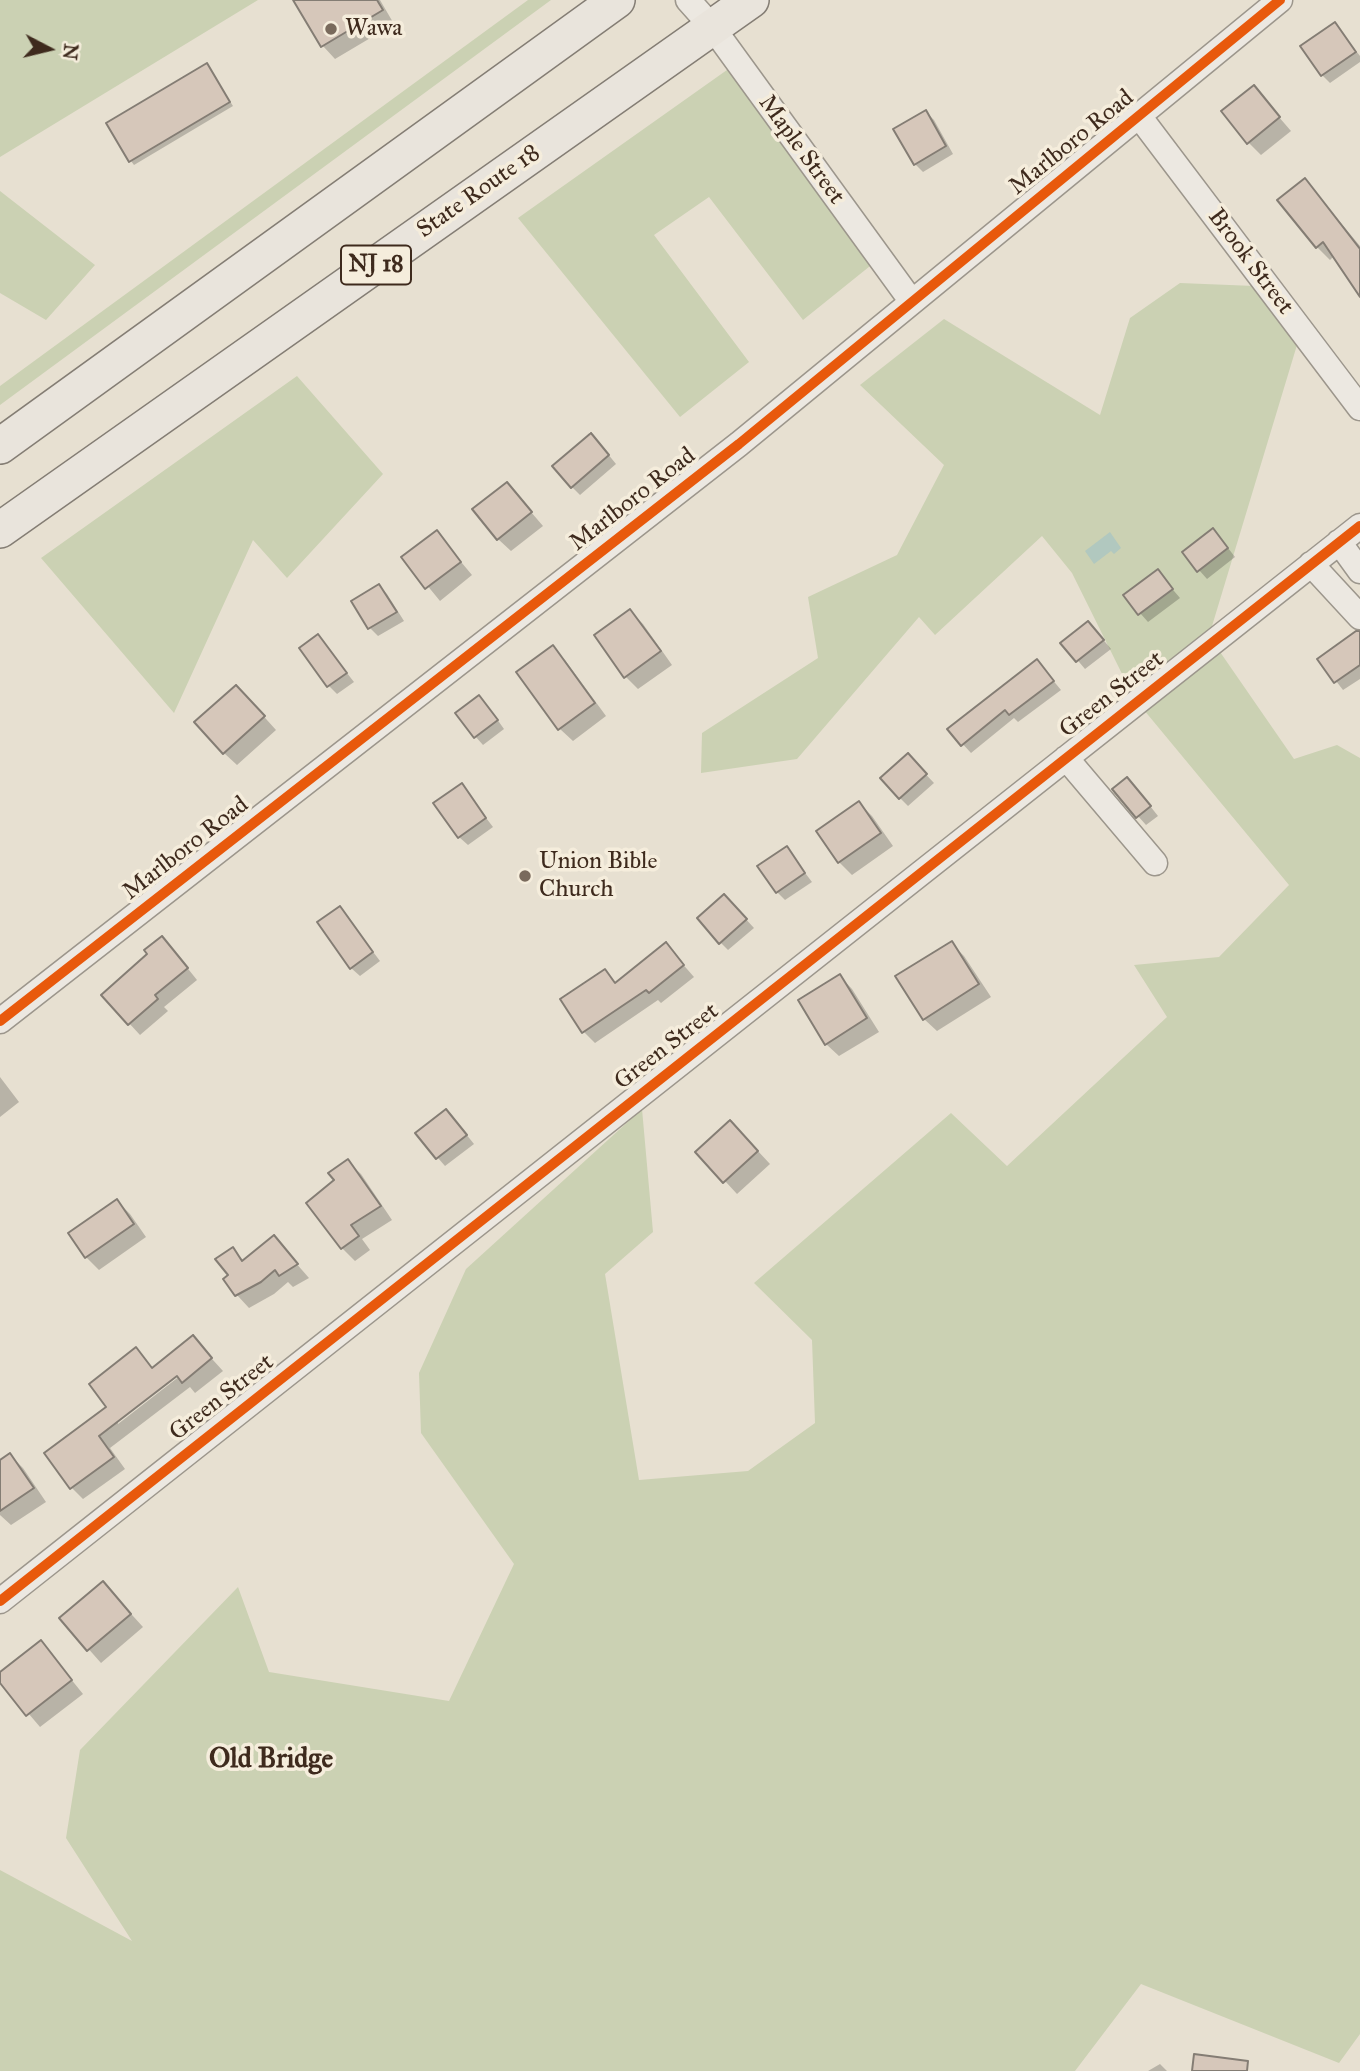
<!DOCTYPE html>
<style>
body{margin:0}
#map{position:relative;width:1360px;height:2071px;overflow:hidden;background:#e7e0d1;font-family:"IM FELL Great Primer",serif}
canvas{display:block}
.north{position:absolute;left:14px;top:14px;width:70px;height:70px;-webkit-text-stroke:5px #f5eddc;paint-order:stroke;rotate:97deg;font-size:19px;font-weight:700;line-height:28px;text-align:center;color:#3e2a1d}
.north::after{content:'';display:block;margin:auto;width:24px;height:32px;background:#3e2a1d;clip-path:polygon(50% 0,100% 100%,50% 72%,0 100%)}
</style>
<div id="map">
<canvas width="1360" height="2071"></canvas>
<div class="north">N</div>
</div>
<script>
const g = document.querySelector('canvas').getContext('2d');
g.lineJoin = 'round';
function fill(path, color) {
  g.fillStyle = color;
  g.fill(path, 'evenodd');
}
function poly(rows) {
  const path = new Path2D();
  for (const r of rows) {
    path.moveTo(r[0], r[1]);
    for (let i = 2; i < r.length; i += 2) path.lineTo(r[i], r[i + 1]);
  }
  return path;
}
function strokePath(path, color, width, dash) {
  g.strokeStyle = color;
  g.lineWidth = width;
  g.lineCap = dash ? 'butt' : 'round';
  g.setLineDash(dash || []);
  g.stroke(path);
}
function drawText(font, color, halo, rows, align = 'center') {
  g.font = font + ' "IM FELL Great Primer",serif';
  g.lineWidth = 7;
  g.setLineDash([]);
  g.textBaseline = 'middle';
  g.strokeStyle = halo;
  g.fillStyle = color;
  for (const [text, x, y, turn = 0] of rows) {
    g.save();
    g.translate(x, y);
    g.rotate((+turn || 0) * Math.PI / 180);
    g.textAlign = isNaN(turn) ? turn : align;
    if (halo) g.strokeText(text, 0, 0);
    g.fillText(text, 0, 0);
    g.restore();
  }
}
fill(poly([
 [0,0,258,0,0,157],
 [528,0,551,0,0,405,0,386],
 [734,65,880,258,803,320,709,197,654,235,749,362,680,417,518,218],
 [0,191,95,265,46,320,0,293],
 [1180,283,1254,286,1297,345,1209,636,1294,759,1337,745,1360,758,1360,2034,1339,2063,1141,1984,1075,2071,0,2071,0,1870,132,1941,66,1838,80,1750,238,1587,269,1672,449,1701,514,1564,421,1433,419,1373,466,1269,642,1109,653,1232,605,1274,639,1480,748,1471,815,1423,812,1340,754,1283,951,1113,1007,1166,1167,1017,1134,965,1219,957,1289,885,1134,698,1072,573,1042,536,935,635,919,617,797,759,701,773,702,733,818,658,808,597,897,555,944,465,860,385,944,319,1100,415,1130,318],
 [297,376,383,474,287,578,253,540,174,713,41,558]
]), '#cbd1b3');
fill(poly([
 [1110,532,1121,548,1114,554,1111,551,1094,564,1085,551]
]), '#b1c8bf');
fill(poly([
 [300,0,380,0,394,24,335,59,323,46,296,2],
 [1335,24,1360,56,1360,62,1330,83,1322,75],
 [207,65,233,106,134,165,131,161],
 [1253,87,1291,131,1261,155,1249,143],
 [926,112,934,120,953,154,923,172,915,164],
 [1305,180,1360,246,1360,293,1334,256,1330,260,1317,247],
 [599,443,616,464,580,495,572,487],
 [507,484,543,526,511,551,498,539],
 [436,532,472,575,440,601,404,557],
 [1221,539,1235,557,1207,579,1199,570],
 [1157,571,1180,598,1148,622,1125,596],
 [379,586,387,594,404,621,378,636,370,628,353,601],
 [630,611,643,624,672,665,638,689,625,676],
 [1096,631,1111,649,1085,669,1063,643],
 [318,636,354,682,337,694,329,686],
 [1360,638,1360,679,1343,690,1319,659],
 [552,648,565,660,606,716,573,741,560,729],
 [1037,661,1061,690,1018,722,1014,718,971,753,949,729],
 [249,700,276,730,237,765,224,753],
 [487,705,504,729,483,745,475,736],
 [916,764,934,783,908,806,900,798],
 [461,785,493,827,468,845,459,837],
 [1135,787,1158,816,1146,825,1114,789],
 [859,803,872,816,893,846,852,875,839,862],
 [787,849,812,882,785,900,777,892],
 [732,904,754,928,728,950,720,942],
 [340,908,380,961,360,976,351,968],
 [951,943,964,956,991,997,937,1031,924,1019],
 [666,945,694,977,661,1003,658,1000,595,1043,584,1032,605,971,617,984],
 [173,950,197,980,164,1007,168,1011,140,1035,103,995],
 [840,976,852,989,879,1032,839,1056,826,1044],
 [0,1077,19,1102,0,1117],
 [454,1119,474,1144,445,1166,417,1134],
 [743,1135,770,1164,737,1194,725,1181],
 [348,1162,361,1174,392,1220,362,1239,370,1250,355,1261,342,1248,308,1203,336,1180],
 [117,1201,130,1214,146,1237,99,1270,86,1257],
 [274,1238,309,1278,293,1287,288,1282,274,1294,249,1308,237,1295,231,1275,233,1250,244,1261],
 [193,1338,223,1371,195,1393,190,1387,110,1448,125,1469,83,1499,72,1488,136,1350,154,1369],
 [183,1369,185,1372,118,1424,118,1419],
 [10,1455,23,1468,46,1502,11,1525,0,1515,0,1462],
 [103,1583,143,1627,101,1663,62,1619],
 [41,1642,83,1694,40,1727,0,1680,0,1674],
 [1160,2064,1167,2071,1148,2071]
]), '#0003');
const building = poly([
 [293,0,377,0,383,10,321,47,293,0],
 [1335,22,1356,52,1321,76,1300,46,1335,22],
 [207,63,230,102,129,162,106,123,207,63],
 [1254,85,1280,117,1247,144,1221,111,1254,85],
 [926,110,946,146,914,165,893,129,926,110],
 [1305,178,1360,249,1360,297,1323,242,1316,248,1277,200,1305,178],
 [591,433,609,455,571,488,552,466,591,433],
 [507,482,532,512,497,540,472,509,507,482],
 [1213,528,1228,548,1197,572,1182,552,1213,528],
 [437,530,461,562,425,589,401,557,437,530],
 [1158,569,1173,589,1138,615,1123,595,1158,569],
 [379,584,397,612,368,629,351,601,379,584],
 [630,609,661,651,624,678,594,635,630,609],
 [1088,621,1104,640,1076,662,1060,643,1088,621],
 [1356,631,1360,631,1360,665,1334,683,1317,659,1356,631],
 [318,634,347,673,327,687,299,648,318,634],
 [553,645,595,703,558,730,516,672,553,645],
 [1037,659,1054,681,1009,715,1005,710,961,746,947,729,1037,659],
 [236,685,265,716,223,754,194,722,236,685],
 [479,695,498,720,474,738,455,713,479,695],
 [908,753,927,774,899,799,880,778,908,753],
 [1127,777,1151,806,1136,818,1112,789,1127,777],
 [462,783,486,818,458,838,433,803,462,783],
 [859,801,881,833,838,863,816,831,859,801],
 [787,846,805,873,776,893,757,866,787,846],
 [724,894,747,919,719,944,697,918,724,894],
 [340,906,373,952,350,969,317,922,340,906],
 [162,936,188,968,155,995,158,999,128,1025,101,995,147,954,144,950,162,936],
 [952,941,979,984,923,1020,895,976,952,941],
 [666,942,684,965,649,993,646,990,582,1033,560,999,605,969,615,983,666,942],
 [840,974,867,1018,825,1045,798,1000,840,974],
 [446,1109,467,1135,436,1159,415,1133,446,1109],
 [730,1120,758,1151,723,1183,695,1152,730,1120],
 [348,1159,381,1206,351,1225,359,1236,341,1249,306,1203,334,1180,328,1173,348,1159],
 [117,1199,134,1224,85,1258,68,1233,117,1199],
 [274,1235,298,1264,279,1276,275,1270,261,1282,235,1296,223,1279,228,1275,215,1259,233,1247,242,1261,274,1235],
 [193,1335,212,1358,182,1383,177,1376,99,1436,114,1457,70,1489,44,1453,106,1407,89,1384,136,1347,152,1368,193,1335],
 [10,1453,34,1488,0,1511,0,1460,10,1453],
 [103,1581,131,1614,87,1651,59,1618,103,1581],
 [41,1640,72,1680,26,1716,0,1683,0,1672,41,1640],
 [1194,2054,1248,2061,1247,2071,1192,2071,1194,2054]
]);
fill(building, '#d6c7ba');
strokePath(building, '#847d74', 2);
const minor = poly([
 [688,0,713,28,912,302],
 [1139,116,1360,408],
 [1339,542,1360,571],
 [1311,564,1360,617],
 [1066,758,1155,863],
 [0,1021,739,444,1280,0],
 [0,1601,1360,526]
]);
const highway = poly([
 [0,446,617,0],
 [0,530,751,0]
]);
strokePath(minor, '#9c968c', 27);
strokePath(highway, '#847d74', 38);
strokePath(minor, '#ece8e1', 24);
strokePath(highway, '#e9e4dc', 35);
strokePath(poly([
 [0,1021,739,444,1280,0],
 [0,1601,1360,526]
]), '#e8590c', 10);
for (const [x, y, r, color] of [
 [331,29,7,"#796a5c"],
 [525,876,7,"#796a5c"]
]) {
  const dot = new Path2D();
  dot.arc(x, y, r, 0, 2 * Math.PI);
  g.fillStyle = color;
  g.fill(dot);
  strokePath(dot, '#f5eddc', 2.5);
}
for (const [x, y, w] of [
 [376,265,70]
]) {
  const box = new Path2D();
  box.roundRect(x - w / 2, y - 19.5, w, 39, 5);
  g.fillStyle = '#f5eddc';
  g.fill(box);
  strokePath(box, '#3e2a1d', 2);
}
drawText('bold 23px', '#3e2a1d', null, [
 ["NJ 18",376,265]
]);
drawText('24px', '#3e2a1d', '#f5eddc', [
 ["Wawa",345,29],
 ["Union Bible",539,862],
 ["Church",539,890]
], 'left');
drawText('24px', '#3e2a1d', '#f5eddc', [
 ["Marlboro Road",1072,143,-39],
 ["Maple Street",801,150,54],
 ["State Route 18",479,192,-35],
 ["Brook Street",1250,262,53],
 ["Marlboro Road",633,500,-38],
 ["Green Street",1112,695,-38],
 ["Marlboro Road",186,849,-38],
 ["Green Street",667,1047,-38],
 ["Green Street",222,1398,-38]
]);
drawText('bold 28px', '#3e2a1d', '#f5eddc', [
 ["Old Bridge",271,1760]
]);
</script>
